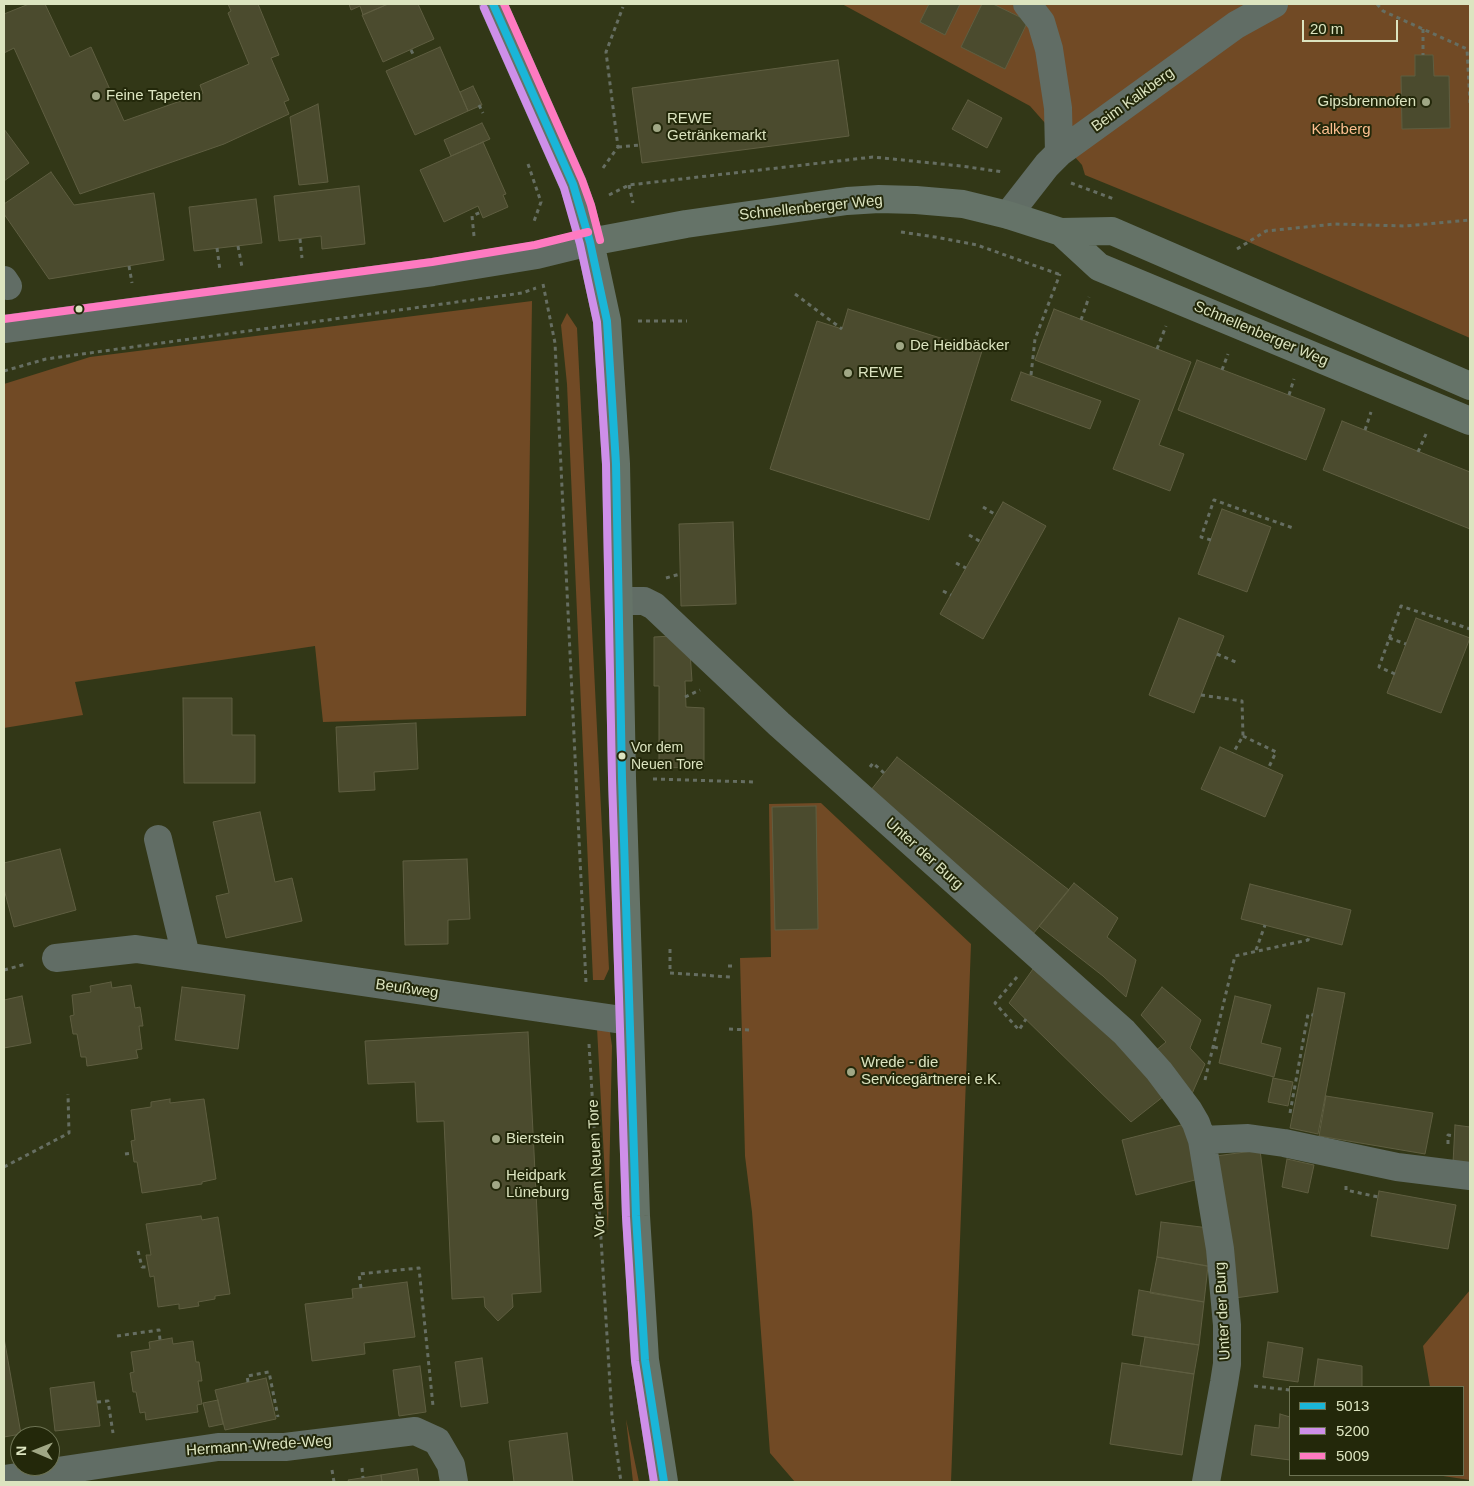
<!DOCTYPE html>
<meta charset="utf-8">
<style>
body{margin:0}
#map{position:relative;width:1474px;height:1486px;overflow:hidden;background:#323717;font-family:Helvetica,sans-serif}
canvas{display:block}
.frame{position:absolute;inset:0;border:5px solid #dce4c0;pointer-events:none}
.legend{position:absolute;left:1289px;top:1386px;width:175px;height:90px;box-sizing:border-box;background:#23280a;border:1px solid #6d7353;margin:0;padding:6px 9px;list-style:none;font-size:15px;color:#dce4c0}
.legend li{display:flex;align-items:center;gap:10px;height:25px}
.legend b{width:25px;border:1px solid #6d7353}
.north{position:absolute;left:10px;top:1426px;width:50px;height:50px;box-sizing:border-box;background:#23280a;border:1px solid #6d7353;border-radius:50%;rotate:271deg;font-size:14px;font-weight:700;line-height:20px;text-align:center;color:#dce4c0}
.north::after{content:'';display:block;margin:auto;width:18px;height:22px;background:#a0a785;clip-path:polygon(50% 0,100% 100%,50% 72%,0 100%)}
.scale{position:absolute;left:1302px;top:20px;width:96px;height:22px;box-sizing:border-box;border:2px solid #dce4c0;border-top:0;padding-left:6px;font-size:15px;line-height:18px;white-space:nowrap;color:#dce4c0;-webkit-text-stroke:4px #23280a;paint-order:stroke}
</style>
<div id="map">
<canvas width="1474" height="1486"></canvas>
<div class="frame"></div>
<ul class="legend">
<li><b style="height:6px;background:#1ab6d8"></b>5013</li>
<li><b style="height:6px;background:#ce8fe9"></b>5200</li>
<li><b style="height:6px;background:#fe7ac1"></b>5009</li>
</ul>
<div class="north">N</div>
<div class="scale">20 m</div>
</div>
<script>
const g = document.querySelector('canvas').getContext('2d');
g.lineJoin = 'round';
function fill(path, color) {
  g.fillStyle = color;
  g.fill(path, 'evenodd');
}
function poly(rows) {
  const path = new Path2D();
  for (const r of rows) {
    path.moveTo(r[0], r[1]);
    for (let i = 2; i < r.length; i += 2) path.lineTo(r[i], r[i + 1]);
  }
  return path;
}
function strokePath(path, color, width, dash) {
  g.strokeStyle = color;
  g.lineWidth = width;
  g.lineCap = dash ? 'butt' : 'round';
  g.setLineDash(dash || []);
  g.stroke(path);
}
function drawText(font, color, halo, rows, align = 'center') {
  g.font = font + ' Helvetica,sans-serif';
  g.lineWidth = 4;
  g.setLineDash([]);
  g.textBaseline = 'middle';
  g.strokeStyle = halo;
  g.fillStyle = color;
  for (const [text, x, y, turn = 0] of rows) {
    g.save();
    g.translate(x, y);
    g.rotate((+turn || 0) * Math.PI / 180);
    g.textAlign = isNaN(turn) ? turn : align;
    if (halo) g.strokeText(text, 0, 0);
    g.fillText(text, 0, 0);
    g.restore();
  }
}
fill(poly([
 [842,4,1470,4,1470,338,1244,240,1085,175,1082,165,1030,106],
 [532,301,526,716,323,722,315,646,75,682,83,715,4,728,4,384,90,357],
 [567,313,577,328,609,969,604,980,593,980,567,384,561,325],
 [821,803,971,944,951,1482,795,1482,770,1453,752,1212,745,1156,740,958,771,957,769,804],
 [597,1028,610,1032,612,1046,608,1232],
 [1470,1290,1470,1480,1443,1476,1443,1475,1463,1475,1463,1387,1430,1387,1423,1346],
 [626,1419,639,1482,633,1482]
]), '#714a25');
const building = poly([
 [29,4,45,4,70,57,91,47,124,121,203,93,200,85,249,64,228,13,231,11,228,4,258,4,279,55,271,58,289,100,284,102,289,114,224,144,80,194,14,48,4,53,4,14,29,4],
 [349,4,388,4,363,15,360,6,351,10,349,4],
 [388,4,418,4,434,39,383,62,362,15,388,4],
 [929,4,960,4,945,35,920,22,929,4],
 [982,4,993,4,1028,21,1005,69,961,47,982,4],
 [440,47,468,111,415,135,386,71,440,47],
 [1415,55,1433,55,1434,76,1449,76,1450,128,1402,129,1401,76,1415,76,1415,55],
 [838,60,849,136,642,163,632,88,838,60],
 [473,86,482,105,468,111,460,92,473,86],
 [968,100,1002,118,987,148,952,129,968,100],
 [318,104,328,182,299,185,290,117,318,104],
 [482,123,490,139,451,156,444,140,482,123],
 [4,129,29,163,4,181,4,129],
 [483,142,506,194,503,195,508,207,483,218,478,206,444,222,420,170,483,142],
 [51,172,74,205,154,193,164,260,49,279,4,214,4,204,51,172],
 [359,186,365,244,322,249,321,236,279,241,274,196,359,186],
 [256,199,262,243,194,251,189,207,256,199],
 [848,309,982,351,929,520,770,469,817,321,842,329,848,309],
 [1054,309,1191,362,1159,445,1184,454,1170,491,1113,469,1140,400,1035,360,1054,309],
 [1197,360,1325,409,1306,460,1178,410,1197,360],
 [1021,372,1101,401,1090,429,1011,400,1021,372],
 [1342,421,1470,472,1470,529,1323,470,1342,421],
 [1003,502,1046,526,983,639,940,614,1003,502],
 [1222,509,1271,527,1247,592,1198,574,1222,509],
 [733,522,736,604,681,606,679,524,733,522],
 [1179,618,1224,636,1194,713,1149,695,1179,618],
 [1416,618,1470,638,1441,713,1387,693,1416,618],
 [672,636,690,651,692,681,685,681,686,707,704,708,704,767,659,768,659,686,654,686,654,637,672,636],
 [183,698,232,698,232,735,255,735,255,783,184,783,183,698],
 [416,723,418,769,374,772,375,790,339,792,336,727,416,723],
 [1220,747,1283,775,1265,817,1201,789,1220,747],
 [897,757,1069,890,1028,940,867,795,897,757],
 [816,806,818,929,775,930,772,807,816,806],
 [260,812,275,882,292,878,302,921,226,938,216,896,229,893,213,822,260,812],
 [60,849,76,910,14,927,4,889,4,863,60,849],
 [467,859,470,919,448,920,448,944,405,945,403,861,467,859],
 [1074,883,1118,918,1107,937,1136,960,1126,997,1103,976,1039,926,1074,883],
 [1250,884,1351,910,1342,945,1241,919,1250,884],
 [1033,969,1115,1040,1164,1096,1131,1122,1009,1003,1033,969],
 [111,982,112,988,131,985,135,1008,140,1007,143,1026,139,1026,142,1049,136,1050,138,1058,87,1066,86,1057,81,1057,77,1034,73,1034,70,1016,74,1015,72,995,91,992,90,986,111,982],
 [182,987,245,995,238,1049,175,1040,182,987],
 [1162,987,1201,1020,1190,1048,1205,1064,1191,1096,1154,1052,1166,1042,1141,1015,1162,987],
 [1318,988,1345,993,1318,1134,1290,1128,1318,988],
 [22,996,31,1043,4,1048,4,1000,22,996],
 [1235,996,1271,1005,1261,1043,1281,1048,1274,1077,1219,1063,1235,996],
 [528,1032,541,1292,512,1294,513,1307,498,1321,485,1307,484,1297,452,1299,444,1121,417,1122,415,1082,368,1084,365,1041,528,1032],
 [1273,1078,1293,1082,1288,1106,1268,1102,1273,1078],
 [1326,1096,1433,1113,1425,1154,1319,1136,1326,1096],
 [170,1099,170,1103,204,1099,216,1179,202,1182,202,1184,142,1193,137,1162,134,1162,131,1141,135,1140,131,1110,151,1107,151,1102,170,1099],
 [1185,1124,1199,1179,1136,1195,1122,1140,1185,1124],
 [1455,1125,1470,1127,1470,1164,1453,1163,1455,1125],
 [1260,1150,1278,1292,1235,1298,1216,1156,1260,1150],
 [1287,1159,1314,1165,1308,1193,1282,1187,1287,1159],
 [1379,1191,1456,1205,1448,1249,1371,1236,1379,1191],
 [201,1216,202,1220,218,1217,230,1294,215,1296,215,1299,198,1302,199,1306,179,1309,179,1304,158,1307,154,1276,150,1277,146,1255,151,1255,146,1224,201,1216],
 [1161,1222,1209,1228,1212,1267,1157,1257,1161,1222],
 [1157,1257,1208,1266,1204,1302,1150,1293,1157,1257],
 [407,1282,415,1337,364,1343,365,1354,312,1361,305,1304,353,1298,352,1289,407,1282],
 [1139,1290,1204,1302,1199,1345,1132,1335,1139,1290],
 [1145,1337,1199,1345,1194,1374,1140,1366,1145,1337],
 [4,1338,21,1434,4,1437,4,1338],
 [172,1338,173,1344,193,1341,196,1362,199,1362,202,1381,198,1381,202,1404,197,1405,198,1412,146,1420,145,1412,140,1413,136,1392,133,1392,130,1373,134,1372,131,1352,150,1349,149,1342,172,1338],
 [1268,1342,1303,1348,1298,1382,1263,1377,1268,1342],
 [482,1358,488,1403,461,1407,455,1362,482,1358],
 [1318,1359,1362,1366,1362,1387,1314,1387,1318,1359],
 [1122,1363,1194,1374,1182,1455,1110,1444,1122,1363],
 [420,1366,426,1412,399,1416,393,1370,420,1366],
 [266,1378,276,1419,225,1430,215,1390,266,1378],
 [94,1382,100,1426,55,1431,50,1388,94,1382],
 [218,1400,223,1424,209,1427,203,1403,218,1400],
 [1280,1414,1290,1417,1290,1460,1251,1455,1255,1425,1279,1428,1280,1414],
 [567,1433,573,1482,514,1482,509,1441,567,1433],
 [417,1469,419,1482,382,1482,381,1475,417,1469],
 [381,1475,382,1482,349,1482,348,1480,381,1475]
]);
fill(building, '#4b4b2e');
strokePath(building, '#5f5e41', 1);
strokePath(poly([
 [1377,4,1383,11,1467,49,1470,103],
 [1423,29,1423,55],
 [411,50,413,54],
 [479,105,483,113],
 [618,147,640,145],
 [528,164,541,202,533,224],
 [603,168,618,147,606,52,623,7],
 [1071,183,1114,199],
 [629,185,633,203],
 [609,195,629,185,873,157,961,166,1003,172],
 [901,232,935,237,977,245,1061,275],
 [474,236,472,216,481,212],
 [300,239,302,258],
 [238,246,242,267],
 [217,248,220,270],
 [1237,249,1266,231,1335,224,1405,226,1470,220],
 [129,266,132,283],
 [543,284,555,343,586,983],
 [795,294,842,329],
 [1081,320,1089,297],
 [638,321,687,321],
 [1157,349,1166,326],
 [1222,370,1228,354],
 [4,371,46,359,522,293,536,288],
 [1031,375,1035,339,1060,274],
 [1289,395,1294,379],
 [1365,430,1371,412],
 [1418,452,1426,434],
 [983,507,996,515],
 [969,535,981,542],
 [1211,540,1201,537,1214,500,1293,528],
 [956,563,966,568],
 [666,578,680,574],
 [943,591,951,595],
 [1389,638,1406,644],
 [1217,654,1238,663],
 [1395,674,1379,667,1401,606,1470,629],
 [1201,695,1242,701,1243,736,1233,753],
 [685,697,700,690],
 [1243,736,1276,752,1268,769],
 [870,767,873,763,884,773],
 [653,779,754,782],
 [670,949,670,973,731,977],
 [1256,950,1265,925],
 [728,966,732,966],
 [4,970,26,964],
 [1017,977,995,1003,1019,1030,1026,1019],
 [729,1029,750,1030],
 [589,1044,612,1417,621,1482],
 [1214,1047,1222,1049],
 [1205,1080,1235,956,1308,940,1309,937],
 [1290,1113,1308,1014,1313,1015],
 [1448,1144,1448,1135,1454,1136],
 [125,1154,133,1153],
 [4,1167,69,1133,68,1094],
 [1346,1186,1346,1190,1378,1197],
 [138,1251,142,1267,148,1267],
 [361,1288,359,1274,419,1268,433,1406],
 [117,1336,159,1330,160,1340],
 [248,1382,247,1376,269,1372,278,1417],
 [1254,1386,1290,1390],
 [97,1402,108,1401,113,1433],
 [362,1468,363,1478],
 [332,1470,334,1482]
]), '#666e62', 3, [4, 4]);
strokePath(poly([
 [1027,4,1041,22,1049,49,1058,108,1059,153],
 [1008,215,1047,165,1059,153,1236,25,1274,4],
 [4,280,8,286],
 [4,329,433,272,537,255,590,242],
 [619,601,644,601,654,606,779,724,1124,1032,1159,1071,1189,1111,1196,1123,1202,1140,1220,1249,1227,1325,1227,1364,1224,1383,1206,1482],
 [158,839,186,956],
 [56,958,136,949,629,1021],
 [1202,1140,1248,1138,1284,1143,1397,1167,1470,1176],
 [4,1479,218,1447,285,1447,415,1431,437,1441,451,1465,454,1482]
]), '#616d65', 28);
strokePath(poly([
 [493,4,573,184,581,207,590,242,607,321,616,464,622,778,636,1216,645,1360,664,1482],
 [1061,232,1099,267,1470,421],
 [590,242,686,224,847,201,879,199,916,200,963,204,1008,215,1061,232,1112,231,1470,386]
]), '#657368', 28);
strokePath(poly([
 [493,4,573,184,590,242,607,321,616,464,622,778,636,1216,645,1360,664,1482]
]), '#1ab6d8', 8);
strokePath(poly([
 [484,8,564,188,580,244,597,322,606,464,612,778,626,1217,635,1361,654,1482]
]), '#ce8fe9', 8);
strokePath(poly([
 [504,4,582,180,591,205,600,240],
 [4,319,432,262,535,245,588,232]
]), '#fe7ac1', 8);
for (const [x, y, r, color] of [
 [96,96,5,"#a0a785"],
 [1426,102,5,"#a0a785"],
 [657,128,5,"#a0a785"],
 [79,309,4.5,"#dce4c0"],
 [900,346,5,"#a0a785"],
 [848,373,5,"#a0a785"],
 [622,756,4.5,"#dce4c0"],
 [851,1072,5,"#a0a785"],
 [496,1139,5,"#a0a785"],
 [496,1185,5,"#a0a785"]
]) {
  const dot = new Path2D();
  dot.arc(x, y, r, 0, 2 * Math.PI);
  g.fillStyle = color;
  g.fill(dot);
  strokePath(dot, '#23280a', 2);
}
drawText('14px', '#dce4c0', '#23280a', [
 ["Vor dem",631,748],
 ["Neuen Tore",631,765]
], 'left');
drawText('15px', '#dce4c0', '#23280a', [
 ["Feine Tapeten",106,96],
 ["Gipsbrennofen",1416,102,"right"],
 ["REWE",667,119],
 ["Getränkemarkt",667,136],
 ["De Heidbäcker",910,346],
 ["REWE",858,373],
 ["Wrede - die",861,1063],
 ["Servicegärtnerei e.K.",861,1080],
 ["Bierstein",506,1139],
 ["Heidpark",506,1176],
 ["Lüneburg",506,1193]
], 'left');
drawText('15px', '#dce4c0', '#23280a', [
 ["Beim Kalkberg",1133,100,-36],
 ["Schnellenberger Weg",811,208,-6],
 ["Schnellenberger Weg",1261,334,23],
 ["Unter der Burg",924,854,42],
 ["Beußweg",407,989,8],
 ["Vor dem Neuen Tore",597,1168,-93],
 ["Unter der Burg",1223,1311,-93],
 ["Hermann-Wrede-Weg",259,1446,-4]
]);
drawText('15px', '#fdbf90', '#23280a', [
 ["Kalkberg",1341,130]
]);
</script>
